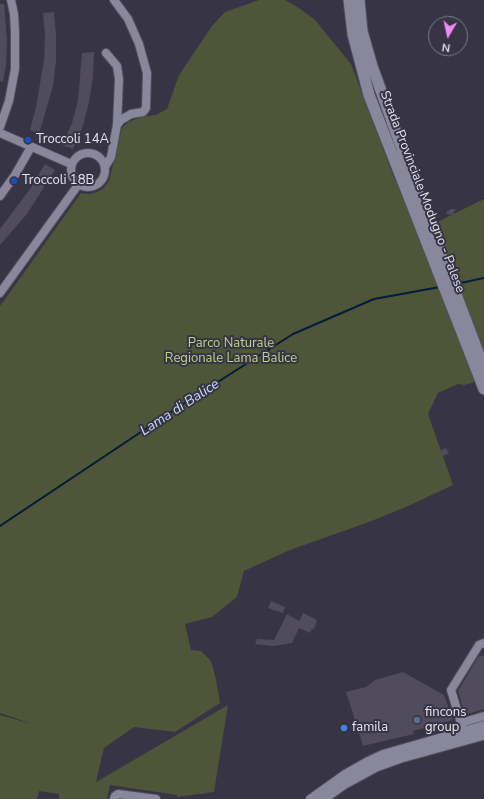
<!DOCTYPE html>
<style>
body{margin:0}
#map{position:relative;width:484px;height:799px;overflow:hidden;background:#363445;font-family:"Nunito Sans",sans-serif}
canvas{display:block}
.north{position:absolute;left:428px;top:16px;width:40px;height:40px;box-sizing:border-box;background:#363445;border:1px solid #7c7b89;border-radius:50%;rotate:189deg;font-size:11px;font-weight:700;line-height:16px;text-align:center;color:#e6e5f0}
.north::after{content:'';display:block;margin:auto;width:14px;height:18px;background:#ed8cf9;clip-path:polygon(50% 0,100% 100%,50% 72%,0 100%)}
</style>
<div id="map">
<canvas width="484" height="799"></canvas>
<div class="north">N</div>
</div>
<script>
const g = document.querySelector('canvas').getContext('2d');
g.lineJoin = 'round';
function fill(path, color) {
  g.fillStyle = color;
  g.fill(path, 'evenodd');
}
function poly(rows) {
  const path = new Path2D();
  for (const r of rows) {
    if (r.length === 3) {
      path.moveTo(r[0] + r[2], r[1]);
      path.arc(r[0], r[1], r[2], 0, 2 * Math.PI);
      continue;
    }
    path.moveTo(r[0], r[1]);
    for (let i = 2; i < r.length; i += 2) path.lineTo(r[i], r[i + 1]);
  }
  return path;
}
function strokePath(path, color, width, dash) {
  g.strokeStyle = color;
  g.lineWidth = width;
  g.lineCap = dash ? 'butt' : 'round';
  g.setLineDash(dash || []);
  g.stroke(path);
}
function drawText(font, color, halo, rows, align = 'center') {
  g.font = font + ' "Nunito Sans",sans-serif';
  g.lineWidth = 4;
  g.setLineDash([]);
  g.textBaseline = 'middle';
  g.strokeStyle = halo;
  g.fillStyle = color;
  for (const [text, x, y, turn = 0] of rows) {
    g.save();
    g.translate(x, y);
    g.rotate((+turn || 0) * Math.PI / 180);
    g.textAlign = isNaN(turn) ? turn : align;
    if (halo) g.strokeText(text, 0, 0);
    g.fillText(text, 0, 0);
    g.restore();
  }
}
fill(poly([
 [259,0,285,0,299,8,315,20,351,64,393,175,419,231,484,199,484,377,472,383,464,385,458,384,438,393,428,414,453,485,406,507,369,522,290,550,244,571,237,597,212,617,185,624,191,650,201,651,211,661,216,679,220,703,175,732,134,727,104,748,96,782,228,705,214,792,177,797,177,795,110,785,107,799,59,799,59,794,39,791,37,799,0,799,0,715,32,724,0,713,0,306,81,193,89,194,97,192,103,189,109,181,122,128,128,122,141,117,156,115,167,109,179,75,212,26,225,12]
]), '#4e5538');
strokePath(poly([
 [456,284,484,278],
 [0,526,177,408,293,334,374,299,440,287]
]), '#031d3a', 2);
fill(poly([
 [0,4,4,4,7,40,6,66,3,82,0,81],
 [54,12,56,36,56,61,53,86,39,134,30,130,36,107,44,60,45,36,43,13],
 [94,52,93,77,89,102,83,126,73,149,62,145,72,123,78,100,82,53],
 [45,164,55,170,27,214,0,245,0,229,30,189],
 [451,209,456,209,453,214,450,215,447,214,446,212],
 [446,448,449,453,443,456,440,451],
 [271,601,285,607,283,613,268,608],
 [303,613,317,620,314,629,312,629,310,633,299,628,292,643,274,646,255,644,257,639,274,640,287,614,299,621],
 [484,655,484,709,465,715,458,691,478,657],
 [403,672,444,695,453,720,413,731,414,734,363,746,346,692,366,687,375,680]
]), '#504b5d');
const minor = poly([
 [114,0,128,19,139,44,147,73,146,108,143,112,131,114,121,120,117,125],
 [0,127,9,101,15,69,15,32,14,14,11,0],
 [0,133,71,164],
 [88,170,17],
 [105,167,111,157,117,125,119,79,117,66,106,53],
 [0,196,15,175,31,147],
 [0,293,78,185],
 [461,723,484,716],
 [465,736,451,690,479,645,484,643],
 [114,799,115,796,118,794,156,799],
 [310,799,345,774,368,761,383,754,484,725]
]);
const secondary = poly([
 [349,0,353,34,369,95,484,389],
 [359,0,362,31,372,66,426,215,484,368],
 [322,799,343,784,376,766,401,757,484,734]
]);
strokePath(minor, '#52505e', 10);
strokePath(secondary, '#52505e', 13);
strokePath(minor, '#89879b', 8);
strokePath(secondary, '#89879b', 11);
for (const [x, y, r, color] of [
 [28,140,4,"#1a4fb4"],
 [14,181,4,"#1a4fb4"],
 [417,720,4,"#5c6f8a"],
 [344,728,4,"#3f7fe0"]
]) {
  const dot = new Path2D();
  dot.arc(x, y, r, 0, 2 * Math.PI);
  g.fillStyle = color;
  g.fill(dot);
  strokePath(dot, '#363445', 1.5);
}
drawText('13px', '#e6e5f0', '#363445', [
 ["Troccoli 14A",36,140],
 ["Troccoli 18B",22,181],
 ["fincons",425,713],
 ["group",425,728],
 ["famila",352,728]
], 'left');
drawText('13px', '#e6e5f0', '#363445', [
 ["Strada Provinciale Modugno - Palese",422,192,69]
]);
drawText('13px', '#c0d189', '#363445', [
 ["Parco Naturale",231,344],
 ["Regionale Lama Balice",231,359]
]);
drawText('italic 14px', '#caddf5', '#363445', [
 ["Lama di Balice",180,408,-33]
]);
</script>
